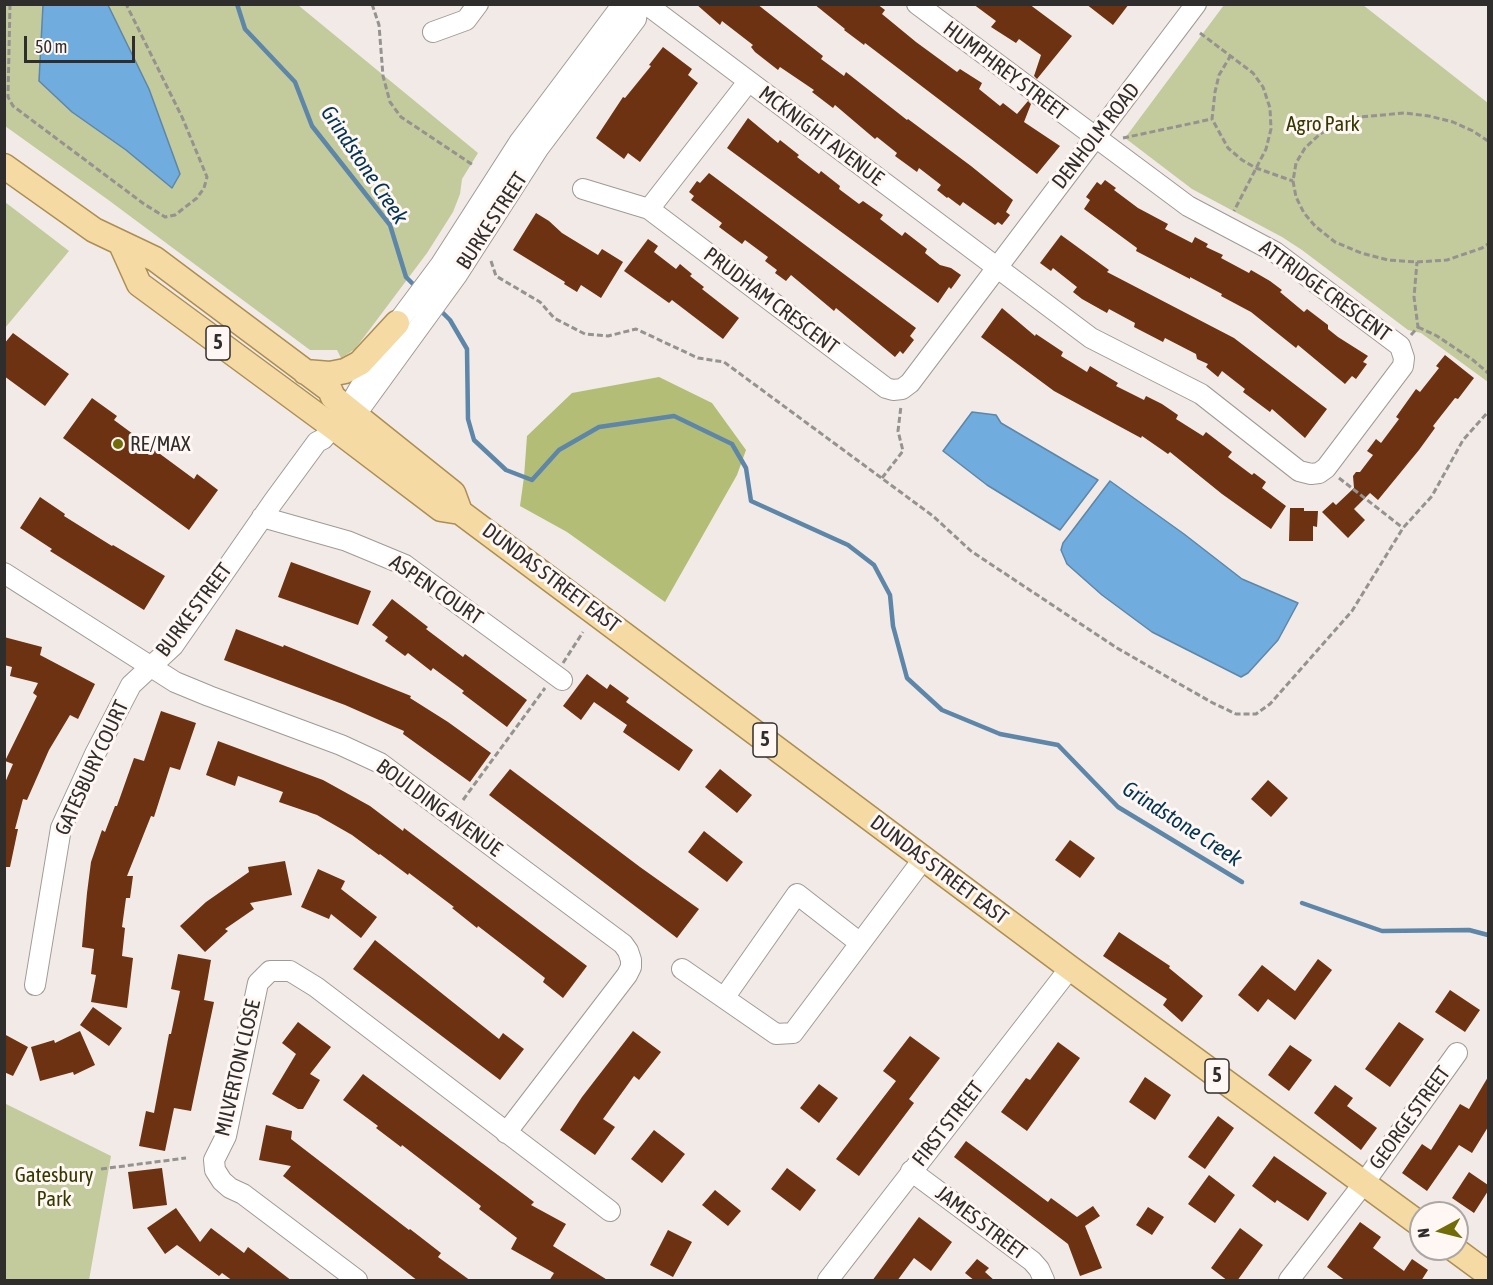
<!DOCTYPE html>
<style>
body{margin:0}
#map{position:relative;width:1493px;height:1285px;overflow:hidden;background:#f1eae7;font-family:"Asap Condensed",sans-serif}
canvas{display:block}
.frame{position:absolute;inset:0;border:6px solid #302e2d;pointer-events:none}
.north{position:absolute;left:1409px;top:1201px;width:60px;height:60px;box-sizing:border-box;background:#fef7f4;border:2px solid #aca7a4;border-radius:50%;rotate:263deg;font-size:16px;font-weight:700;line-height:24px;text-align:center;color:#302e2d}
.north::after{content:'';display:block;margin:auto;width:21px;height:27px;background:#716c08;clip-path:polygon(50% 0,100% 100%,50% 72%,0 100%)}
.scale{position:absolute;left:24px;top:36px;width:111px;height:27px;box-sizing:border-box;border:3px solid #302e2d;border-top:0;padding-left:8px;font-size:18px;line-height:21px;white-space:nowrap;color:#302e2d;-webkit-text-stroke:4px #fef7f4;paint-order:stroke}
</style>
<div id="map">
<canvas width="1493" height="1285"></canvas>
<div class="frame"></div>
<div class="north">N</div>
<div class="scale">50 m</div>
</div>
<script>
const g = document.querySelector('canvas').getContext('2d');
g.lineJoin = 'round';
function fill(path, color) {
  g.fillStyle = color;
  g.fill(path, 'evenodd');
}
function poly(rows) {
  const path = new Path2D();
  for (const r of rows) {
    path.moveTo(r[0], r[1]);
    for (let i = 2; i < r.length; i += 2) path.lineTo(r[i], r[i + 1]);
  }
  return path;
}
function strokePath(path, color, width, dash) {
  g.strokeStyle = color;
  g.lineWidth = width;
  g.lineCap = dash ? 'butt' : 'round';
  g.setLineDash(dash || []);
  g.stroke(path);
}
function drawText(font, color, halo, rows, align = 'center') {
  g.font = font + ' "Asap Condensed",sans-serif';
  g.lineWidth = 6;
  g.setLineDash([]);
  g.textBaseline = 'middle';
  g.strokeStyle = halo;
  g.fillStyle = color;
  for (const [text, x, y, turn = 0] of rows) {
    g.save();
    g.translate(x, y);
    g.rotate((+turn || 0) * Math.PI / 180);
    g.textAlign = isNaN(turn) ? turn : align;
    if (halo) g.strokeText(text, 0, 0);
    g.fillText(text, 0, 0);
    g.restore();
  }
}
fill(poly([
 [5,5,298,5,478,153,462,179,460,194,453,212,427,253,355,349,341,358,337,350,310,350,107,199,5,126],
 [1224,5,1363,5,1488,103,1488,382,1421,333,1408,330,1302,250,1282,237,1192,189,1125,138],
 [5,202,69,251,5,328],
 [4,1103,111,1156,89,1280,5,1280]
]), '#c3ca9c');
fill(poly([
 [659,377,712,403,746,450,737,475,665,602,567,532,520,506,524,477,527,436,572,393]
]), '#b4bd76');
const water = poly([
 [43,5,108,5,149,89,180,174,172,188,126,150,72,112,39,81,43,5],
 [972,412,996,415,1001,423,1098,480,1060,530,987,485,943,451,972,412],
 [1110,481,1184,534,1242,579,1298,603,1278,640,1248,673,1241,677,1152,632,1102,595,1067,564,1061,550,1063,543,1110,481]
]);
fill(water, '#70acdd');
strokePath(water, '#5d86a8', 1.5);
strokePath(poly([
 [237,4,245,29,295,82,312,126,390,225,406,277,417,288],
 [439,309,450,320,467,349,468,419,474,440,506,470,532,480,559,450,599,427,674,416,732,444,746,468,751,501,848,545,874,565,890,595,893,626,907,678,942,710,1000,734,1058,745,1118,807,1242,882],
 [1302,903,1382,931,1469,930,1488,935]
]), '#5d86a8', 4.5);
fill(poly([
 [696,4,757,4,823,56,821,59,844,76,846,72,907,120,908,119,971,166,1013,200,1006,212,1010,215,1002,225,998,222,995,225,963,202,960,206,948,197,947,198,937,190,941,185,919,168,917,172,895,156,897,153,877,137,875,139,835,105,833,108,812,92,814,90,780,67,778,70,755,52,751,47,753,45,722,21,720,25],
 [814,4,877,4,885,10,882,14,916,42,957,72,960,69,982,83,979,89,1000,106,1003,103,1017,114,1028,101,1031,104,1024,122,1060,146,1037,174,865,43,864,45,844,30,845,29],
 [973,4,1029,4,1072,36,1037,79,1034,76,1041,55,1019,39,1016,43,991,27,996,21],
 [1086,4,1129,4,1113,25],
 [663,47,692,69,688,75,698,83,640,162,628,153,624,159,596,138,623,97,625,98,651,66,649,65],
 [748,118,778,143,780,140,799,155,797,157,819,174,821,171,840,186,839,189,859,204,863,201,883,215,880,219,902,236,905,232,927,249,925,253,940,265,951,268,961,275,951,289,949,287,938,303,727,148],
 [709,173,916,328,910,336,914,340,903,354,900,351,895,357,836,308,834,311,791,275,786,281,775,273,777,270,765,261,768,257,745,240,742,244,719,227,722,223,691,200,694,196,689,192,697,181,700,183],
 [1105,180,1116,188,1114,190,1138,208,1168,224,1165,229,1192,243,1195,237,1208,244,1206,247,1223,255,1221,258,1249,273,1251,270,1270,281,1282,290,1280,292,1304,312,1307,309,1328,325,1328,329,1338,337,1368,356,1363,362,1367,364,1356,379,1352,376,1345,384,1298,345,1296,348,1251,312,1221,296,1222,294,1190,277,1190,279,1136,251,1137,248,1084,209,1090,200,1086,197,1097,182,1101,185],
 [536,213,549,221,562,233,598,255,602,249,623,262,601,298,581,285,577,292,564,284,565,282,513,250],
 [1061,235,1109,270,1107,272,1234,338,1327,409,1305,438,1272,409,1270,412,1243,392,1245,389,1222,371,1218,377,1206,367,1208,364,1197,359,1196,354,1165,338,1163,342,1134,327,1135,323,1109,309,1107,313,1082,299,1073,292,1077,287,1053,268,1051,271,1040,263],
 [648,239,658,246,654,252,676,269,680,264,692,274,690,276,704,287,702,289,739,318,723,339,672,300,669,303,624,271],
 [1002,308,1035,336,1036,334,1063,352,1061,356,1071,362,1087,372,1090,366,1118,383,1116,386,1144,400,1146,396,1162,404,1178,415,1176,419,1203,436,1206,432,1232,452,1228,457,1252,475,1254,473,1266,482,1262,488,1286,506,1271,529,1222,494,1170,452,1168,454,1142,436,1141,438,1054,391,981,337],
 [13,333,69,374,45,406,4,376,4,344],
 [1445,355,1474,378,1458,399,1455,398,1433,426,1435,428,1419,450,1378,500,1370,493,1354,509,1365,520,1348,538,1322,512,1333,502,1336,505,1354,488,1353,476,1356,472,1360,472,1373,455,1367,451,1376,439,1381,443,1399,419,1396,417,1416,389,1420,392,1439,368,1436,366],
 [92,398,117,416,114,420,194,479,197,474,218,490,189,530,63,438],
 [40,497,65,514,64,516,112,546,113,545,165,576,144,610,50,551,52,549,20,528],
 [1290,508,1304,508,1304,511,1318,511,1317,527,1313,526,1313,541,1289,541],
 [291,562,371,591,358,625,278,597],
 [392,599,428,627,426,629,463,657,465,654,527,700,507,727,462,693,464,691,433,668,431,671,408,653,405,656,385,641,388,637,372,625],
 [236,629,283,647,284,645,411,696,410,698,448,722,491,753,470,782,403,734,404,731,345,705,224,660],
 [4,637,42,647,40,655,95,684,78,719,70,715,49,750,27,800,23,799,15,829,18,829,10,867,4,867,4,785,13,764,5,761,37,696,33,693,38,683,10,676,12,667,4,665],
 [587,674,607,689,610,684,629,698,626,702,693,750,679,771,623,732,627,725,594,702,581,720,563,706],
 [161,711,196,723,180,770,170,767,154,817,151,816,127,876,133,876,130,898,126,898,122,927,125,928,122,956,133,958,127,1008,91,1002,96,975,91,974,94,949,82,947,87,893,91,862,102,830,105,832,115,806,117,806,134,758,144,761],
 [218,741,323,780,370,806,403,831,404,828,587,966,563,998,543,982,545,978,517,956,478,926,477,928,452,908,454,907,409,873,408,875,380,854,379,855,352,835,317,815,279,802,283,792,238,776,235,786,206,775],
 [510,769,640,867,699,909,677,938,489,795],
 [720,769,752,795,737,813,705,787],
 [1268,780,1288,798,1271,817,1251,799],
 [704,831,743,862,727,882,688,852],
 [1070,840,1095,858,1080,878,1055,860],
 [285,861,292,895,250,903,254,909,225,929,228,931,205,952,180,926,206,902,249,872,248,867],
 [318,869,345,881,341,889,377,917,361,938,331,914,329,919,301,907],
 [1119,932,1170,966,1169,968,1203,996,1182,1022,1163,1005,1167,999,1103,956],
 [375,940,499,1039,503,1033,524,1049,500,1080,353,969],
 [178,954,211,960,204,1000,214,1002,191,1111,174,1108,165,1151,139,1146,146,1111,154,1113,169,1034,171,1034,180,991,171,989],
 [1318,959,1332,970,1295,1020,1268,999,1258,1012,1238,995,1262,965,1295,991],
 [1450,990,1480,1010,1465,1032,1435,1012],
 [93,1007,122,1028,109,1046,80,1025],
 [298,1022,331,1047,310,1074,320,1080,303,1109,298,1109,272,1094,296,1054,282,1043],
 [1399,1022,1424,1039,1390,1087,1365,1069],
 [80,1031,95,1065,74,1075,73,1072,40,1081,31,1047,54,1040,55,1043],
 [633,1031,661,1052,639,1080,634,1076,603,1119,615,1127,595,1155,560,1130,582,1097],
 [4,1034,28,1047,13,1076,4,1072],
 [910,1036,940,1058,909,1099,914,1103,859,1176,836,1159,896,1081,883,1071],
 [1058,1042,1080,1058,1027,1131,1001,1112,1026,1078,1030,1080],
 [1290,1045,1312,1060,1289,1091,1268,1075],
 [363,1074,534,1202,531,1205,566,1224,553,1246,609,1281,549,1281,554,1273,511,1249,517,1238,479,1209,481,1206,402,1145,401,1147,376,1128,378,1126,343,1100],
 [1145,1077,1171,1095,1155,1120,1129,1102],
 [1488,1077,1488,1127,1472,1153,1459,1145,1427,1191,1402,1173,1422,1144,1431,1150,1460,1104,1469,1109],
 [819,1084,838,1098,819,1123,800,1108],
 [1335,1085,1353,1098,1347,1106,1377,1128,1361,1150,1314,1113],
 [1218,1116,1234,1128,1205,1169,1188,1157],
 [266,1125,292,1131,291,1139,409,1230,410,1229,441,1253,438,1257,471,1281,418,1281,283,1176,291,1166,259,1160],
 [654,1130,685,1154,662,1183,631,1159],
 [966,1141,1048,1202,1051,1198,1077,1217,1093,1206,1100,1216,1085,1226,1102,1268,1080,1276,1068,1244,954,1157],
 [1274,1156,1327,1193,1308,1221,1277,1200,1275,1203,1252,1186],
 [162,1168,167,1205,133,1209,128,1172],
 [787,1168,816,1190,800,1211,771,1189],
 [1469,1172,1488,1185,1488,1191,1474,1213,1452,1198],
 [1209,1175,1235,1195,1215,1223,1188,1204],
 [715,1190,741,1211,728,1226,702,1205],
 [1148,1207,1164,1217,1152,1235,1136,1225],
 [176,1208,200,1242,211,1228,244,1253,248,1247,292,1281,233,1281,222,1273,219,1276,177,1245,165,1254,147,1228],
 [919,1217,952,1242,931,1271,914,1258,897,1281,872,1281],
 [1360,1222,1381,1237,1373,1248,1404,1271,1412,1259,1428,1270,1421,1281,1346,1281,1327,1267],
 [1240,1228,1263,1245,1237,1281,1228,1281,1211,1268],
 [668,1230,692,1242,673,1277,650,1265],
 [977,1259,989,1268,985,1272,995,1281,975,1281,965,1273]
]), '#6d3211');
const minor = poly([
 [646,4,1091,338,1201,394,1299,471,1311,474,1319,473,1326,468,1403,366,1404,358,1400,346,1275,252,1188,206,917,4],
 [433,32,466,20,478,4],
 [583,189,649,209,886,388,893,390,902,389,910,383,1196,4],
 [649,209,748,82],
 [352,417,356,414,457,275,538,149,636,19,638,4],
 [262,517,347,541,405,565,562,680],
 [4,573,175,682,209,696,341,745,380,763,623,944,628,951,631,960,631,967,627,975,506,1133],
 [682,969,776,1034,793,1033,924,858],
 [35,985,61,828,95,754,131,685,173,646,273,502,317,442,323,439,348,408,397,323,441,264,520,141,619,9,628,4],
 [724,998,797,894,860,943],
 [911,1171,1032,1261,1039,1269,1044,1280],
 [357,1280,243,1194,230,1188,222,1181,215,1170,214,1160,226,1136,258,983,270,971,290,971,316,987,610,1211],
 [828,1280,1070,968],
 [1289,1280,1364,1183,1457,1053]
]);
const major = poly([
 [4,166,94,230,155,259,330,390,333,397,453,493,460,512],
 [121,244,139,284,333,427,441,509,460,512,1070,968,1421,1225],
 [305,372,330,374,345,371,360,363,397,323],
 [1454,1249,1488,1274]
]);
strokePath(minor, '#a09a97', 22);
strokePath(major, '#ac8e53', 27);
strokePath(poly([
 [10,4,8,97,13,106,144,204,165,217,175,215,197,198,204,188,207,177,182,117,126,4],
 [372,4,379,25,383,76,390,102,401,117,473,165],
 [1200,33,1253,73,1263,87,1270,108,1271,129,1266,149,1234,211],
 [1231,55,1219,75,1215,92,1212,119,1228,148,1242,160,1256,168,1293,181],
 [1123,138,1212,119],
 [1488,141,1473,131,1453,122,1429,116,1404,113,1360,117,1340,123,1320,134,1305,148,1296,163,1293,181,1296,197,1304,213,1315,226,1335,242,1361,253,1388,260,1417,262,1447,260,1482,248,1488,244],
 [491,261,496,276,540,302,554,318,585,334,608,336,636,329,698,358,724,362,933,516,971,551,1117,648,1211,702,1236,714,1256,714,1270,704,1352,611,1403,528,1432,496,1463,440,1488,412],
 [1418,327,1437,336,1473,360,1488,373],
 [1411,335,1418,327,1414,297,1417,262],
 [882,478,903,451,898,431,901,406],
 [1339,478,1403,528],
 [563,663,583,632],
 [463,800,545,688],
 [101,1169,186,1158]
]), '#969290', 3, [6, 3]);
strokePath(minor, '#fff', 20);
strokePath(major, '#f5daa4', 24);
for (const [x, y, r, color] of [
 [118,444,6,"#716c08"]
]) {
  const dot = new Path2D();
  dot.arc(x, y, r, 0, 2 * Math.PI);
  g.fillStyle = color;
  g.fill(dot);
  strokePath(dot, '#fef7f4', 2);
}
for (const [x, y, w] of [
 [218,343,24],
 [765,740,24],
 [1217,1076,24]
]) {
  const box = new Path2D();
  box.roundRect(x - w / 2, y - 17, w, 34, 4.5);
  g.fillStyle = '#fef7f4';
  g.fill(box);
  strokePath(box, '#302e2d', 1.5);
}
drawText('bold 20px', '#302e2d', null, [
 ["5",218,343],
 ["5",765,740],
 ["5",1217,1076]
]);
drawText('21px', '#302e2d', '#fef7f4', [
 ["HUMPHREY STREET",1005,71,37],
 ["MCKNIGHT AVENUE",821,136,37],
 ["DENHOLM ROAD",1096,136,-52],
 ["BURKE STREET",492,221,-57],
 ["ATTRIDGE CRESCENT",1325,291,36],
 ["PRUDHAM CRESCENT",771,301,37],
 ["DUNDAS STREET EAST",551,578,37],
 ["ASPEN COURT",436,590,34],
 ["BURKE STREET",194,610,-53],
 ["GATESBURY COURT",92,768,-65],
 ["BOULDING AVENUE",439,808,36],
 ["DUNDAS STREET EAST",939,870,37],
 ["MILVERTON CLOSE",238,1068,-77],
 ["GEORGE STREET",1410,1118,-54],
 ["FIRST STREET",948,1124,-52],
 ["JAMES STREET",981,1223,37]
]);
drawText('21px', '#353900', '#fef7f4', [
 ["Agro Park",1323,124],
 ["Gatesbury",54,1175],
 ["Park",54,1199]
]);
drawText('21px', '#302e2d', '#fef7f4', [
 ["RE/MAX",130,444]
], 'left');
drawText('italic 22px', '#013353', '#fef7f4', [
 ["Grindstone Creek",364,165,56],
 ["Grindstone Creek",1182,824,33]
]);
</script>
